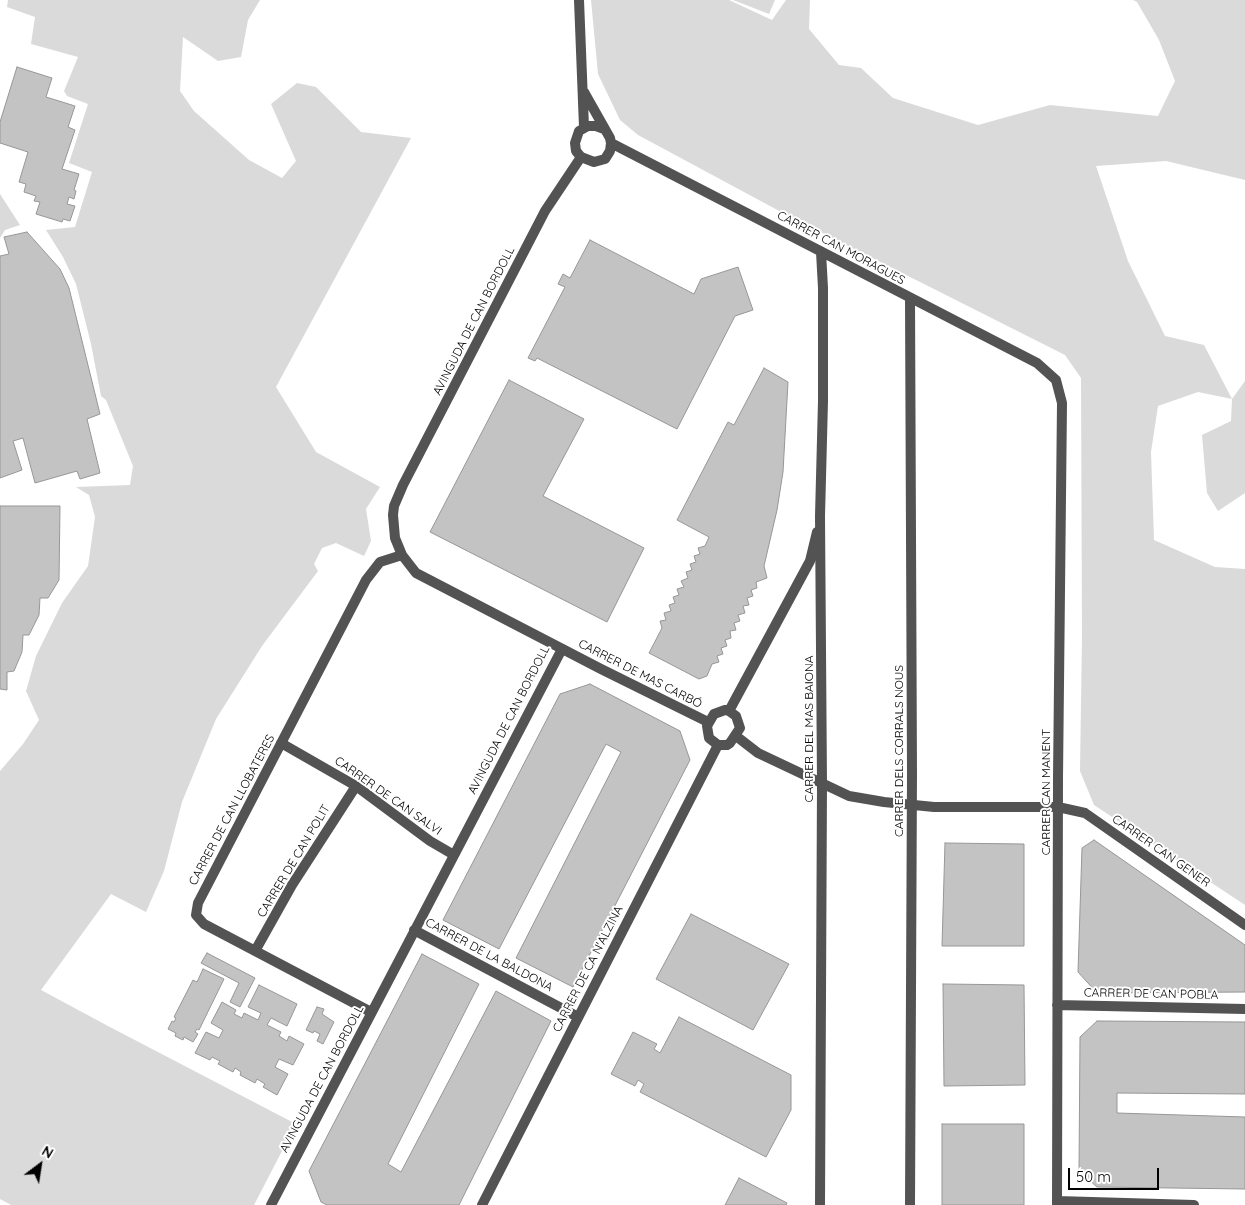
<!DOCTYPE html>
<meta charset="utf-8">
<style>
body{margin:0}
#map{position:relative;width:1245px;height:1205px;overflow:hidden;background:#fff;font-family:Quicksand,sans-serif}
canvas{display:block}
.north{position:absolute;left:15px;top:1140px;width:50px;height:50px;-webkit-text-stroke:4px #fff;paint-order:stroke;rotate:31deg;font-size:14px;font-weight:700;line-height:20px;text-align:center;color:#000}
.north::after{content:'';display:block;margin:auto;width:18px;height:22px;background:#000;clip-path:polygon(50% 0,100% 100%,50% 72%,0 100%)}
.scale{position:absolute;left:1068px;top:1168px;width:91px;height:22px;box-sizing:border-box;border:2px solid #000;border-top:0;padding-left:6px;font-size:15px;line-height:18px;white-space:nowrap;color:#000;-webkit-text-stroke:4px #fff;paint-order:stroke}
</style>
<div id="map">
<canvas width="1245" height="1205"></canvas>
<div class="north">N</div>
<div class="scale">50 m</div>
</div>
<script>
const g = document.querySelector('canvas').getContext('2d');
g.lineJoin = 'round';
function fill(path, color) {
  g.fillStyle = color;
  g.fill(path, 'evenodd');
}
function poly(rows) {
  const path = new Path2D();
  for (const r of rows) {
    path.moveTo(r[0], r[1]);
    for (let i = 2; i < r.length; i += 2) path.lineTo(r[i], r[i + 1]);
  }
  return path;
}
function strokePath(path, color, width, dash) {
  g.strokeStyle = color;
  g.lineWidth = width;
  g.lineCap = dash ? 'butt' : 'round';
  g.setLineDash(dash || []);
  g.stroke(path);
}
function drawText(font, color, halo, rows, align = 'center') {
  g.font = font + ' Quicksand,sans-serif';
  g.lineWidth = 4;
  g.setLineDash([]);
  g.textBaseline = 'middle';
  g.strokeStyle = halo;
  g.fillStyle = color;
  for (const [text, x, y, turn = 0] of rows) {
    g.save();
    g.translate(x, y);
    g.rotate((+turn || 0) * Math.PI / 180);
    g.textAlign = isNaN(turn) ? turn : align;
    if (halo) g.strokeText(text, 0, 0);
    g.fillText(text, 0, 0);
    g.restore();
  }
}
fill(poly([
 [8,0,260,0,248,20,241,57,218,61,183,37,180,91,194,111,249,160,282,178,296,161,271,104,297,83,316,87,361,132,411,138,276,387,316,452,380,487,366,509,371,541,364,556,336,543,322,548,314,564,318,571,262,646,216,719,182,802,164,871,146,912,111,894,41,990,108,1026,296,1124,254,1205,11,1205,0,1199,0,771,23,744,39,720,26,691,36,656,62,603,88,566,95,517,89,495,76,487,130,485,133,466,106,400,101,396,91,344,76,284,63,257,46,230,75,227,92,172,69,163,88,104,67,96,64,91,78,57,31,44,35,17,7,7],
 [591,0,729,0,772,20,786,0,810,0,809,29,839,65,861,68,893,98,978,125,1050,105,1158,116,1175,81,1159,40,1137,2,1133,0,1245,0,1245,180,1166,161,1096,166,1128,261,1165,336,1204,345,1232,399,1245,381,1245,493,1218,511,1207,493,1202,435,1231,421,1232,399,1198,392,1158,406,1151,452,1154,540,1215,567,1245,569,1245,905,1094,805,1080,771,1082,637,1081,378,1065,355,783,213,638,135,620,120,598,74],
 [733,0,775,0,769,14],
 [0,194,20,225,5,230,0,238]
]), '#dadada');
const building = poly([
 [17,67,52,78,46,97,75,106,68,127,75,130,62,169,79,174,74,190,76,191,74,199,69,197,67,204,75,206,70,221,63,219,62,222,36,214,40,202,34,201,36,196,24,192,26,184,19,182,28,152,0,143,0,122,17,67],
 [27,232,60,269,69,288,100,414,87,419,100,473,80,479,77,471,35,483,23,438,13,441,22,470,0,478,0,256,9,254,4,237,27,232],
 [590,240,694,294,701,279,738,267,753,310,735,316,677,429,537,358,535,361,528,358,565,287,558,284,563,274,570,278,590,240],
 [764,368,788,382,783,472,777,510,764,566,767,578,756,582,757,588,751,590,753,596,747,598,749,605,743,606,745,613,738,615,740,621,734,623,736,630,730,631,731,638,725,640,727,646,721,648,723,654,717,656,719,662,712,664,707,676,699,679,649,653,662,628,660,621,666,620,664,613,671,611,669,605,675,603,673,597,679,595,677,589,684,587,681,581,688,578,686,572,692,570,690,564,696,562,694,556,700,554,698,548,705,546,709,537,677,520,728,422,734,425,764,368],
 [509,380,584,419,543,496,644,548,607,622,430,532,509,380],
 [0,506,60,506,59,580,48,598,40,598,39,615,29,635,23,635,22,652,14,671,7,672,7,690,0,689,0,506],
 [590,684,680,731,690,760,573,987,516,958,621,752,606,744,499,949,443,920,560,694,590,684],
 [1094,840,1245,945,1245,992,1097,993,1078,972,1082,848,1094,840],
 [945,843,1024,844,1024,946,942,946,945,843],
 [691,914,789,964,753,1030,656,979,691,914],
 [207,953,255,978,240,1007,230,1002,239,983,201,963,207,953],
 [422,954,479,984,388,1164,401,1172,496,991,551,1021,459,1205,327,1205,321,1202,309,1171,422,954],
 [203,969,224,979,199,1030,197,1029,195,1032,198,1034,193,1042,184,1037,183,1040,175,1036,176,1033,168,1029,172,1021,174,1022,176,1018,174,1017,193,980,197,982,203,969],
 [943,984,1024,985,1025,1085,944,1086,943,984],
 [259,985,297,1004,287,1026,271,1018,267,1025,281,1032,279,1036,287,1041,289,1036,304,1044,293,1065,279,1059,275,1067,288,1074,277,1095,263,1087,265,1084,257,1079,255,1083,240,1075,241,1072,235,1068,233,1072,218,1064,220,1061,212,1057,210,1060,195,1053,206,1032,219,1038,223,1030,211,1023,222,1002,236,1010,234,1014,242,1018,244,1013,258,1020,261,1013,248,1007,259,985],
 [317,1007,324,1009,322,1014,334,1022,323,1044,317,1041,320,1034,314,1031,313,1033,306,1030,317,1007],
 [679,1017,791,1075,791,1110,766,1157,640,1092,644,1084,638,1080,635,1086,611,1074,633,1032,657,1044,654,1049,660,1053,679,1017],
 [1097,1021,1245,1022,1245,1094,1117,1093,1117,1113,1245,1117,1245,1189,1097,1187,1079,1171,1080,1037,1097,1021],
 [942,1124,1024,1124,1024,1205,942,1205,942,1124],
 [739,1178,787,1203,786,1205,725,1205,739,1178]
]);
fill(building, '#c3c3c3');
strokePath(building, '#979797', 1);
strokePath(poly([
 [579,0,584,127],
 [584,92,610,138,611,143,610,151,605,159,594,162,581,157,576,151,575,143,579,131,588,126,596,126,604,129],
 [611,143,1037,363,1056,380,1062,403,1058,777,1057,1205],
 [581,157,545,211,403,485,394,506,393,515,395,538,402,555,416,573,601,669,708,722],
 [910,298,912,773,910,1205],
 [725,710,729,711,736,716,740,728,730,743,727,745,718,745,709,738,707,726,714,714,725,710],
 [729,711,810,561,817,532],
 [736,736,758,753,849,796,884,802,934,807,1058,807,1085,813,1245,925],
 [281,743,356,786,430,841,454,855],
 [414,930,578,1017],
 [255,951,292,885,356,786],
 [1057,1005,1245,1009],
 [371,1012,204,924,196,915,198,903,366,580,380,562,402,555],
 [1057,1201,1194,1205],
 [271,1205,562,649],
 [482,1205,718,745],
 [820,1205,822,784,820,516,823,401,823,288,821,252]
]), '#535353', 10);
drawText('12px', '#000', '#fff', [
 ["CARRER CAN MORAGUES",841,248,28],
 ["AVINGUDA DE CAN BORDOLL",474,321,-63],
 ["CARRER DE MAS CARBÓ",640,674,27],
 ["AVINGUDA DE CAN BORDOLL",509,720,-63],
 ["CARRER DEL MAS BAIONA",809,729,-90],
 ["CARRER DELS CORRALS NOUS",899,751,-90],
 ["CARRER CAN MANENT",1046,792,-90],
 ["CARRER DE CAN SALVI",388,796,35],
 ["CARRER DE CAN LLOBATERES",232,810,-62],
 ["CARRER CAN GENER",1161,851,35],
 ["CARRER DE CAN POLIT",294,861,-59],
 ["CARRER DE LA BALDONA",489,955,28],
 ["CARRER DE CA N'ALZINA",588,969,-63],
 ["CARRER DE CAN POBLA",1151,994,1],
 ["AVINGUDA DE CAN BORDOLL",322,1079,-62]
]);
</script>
